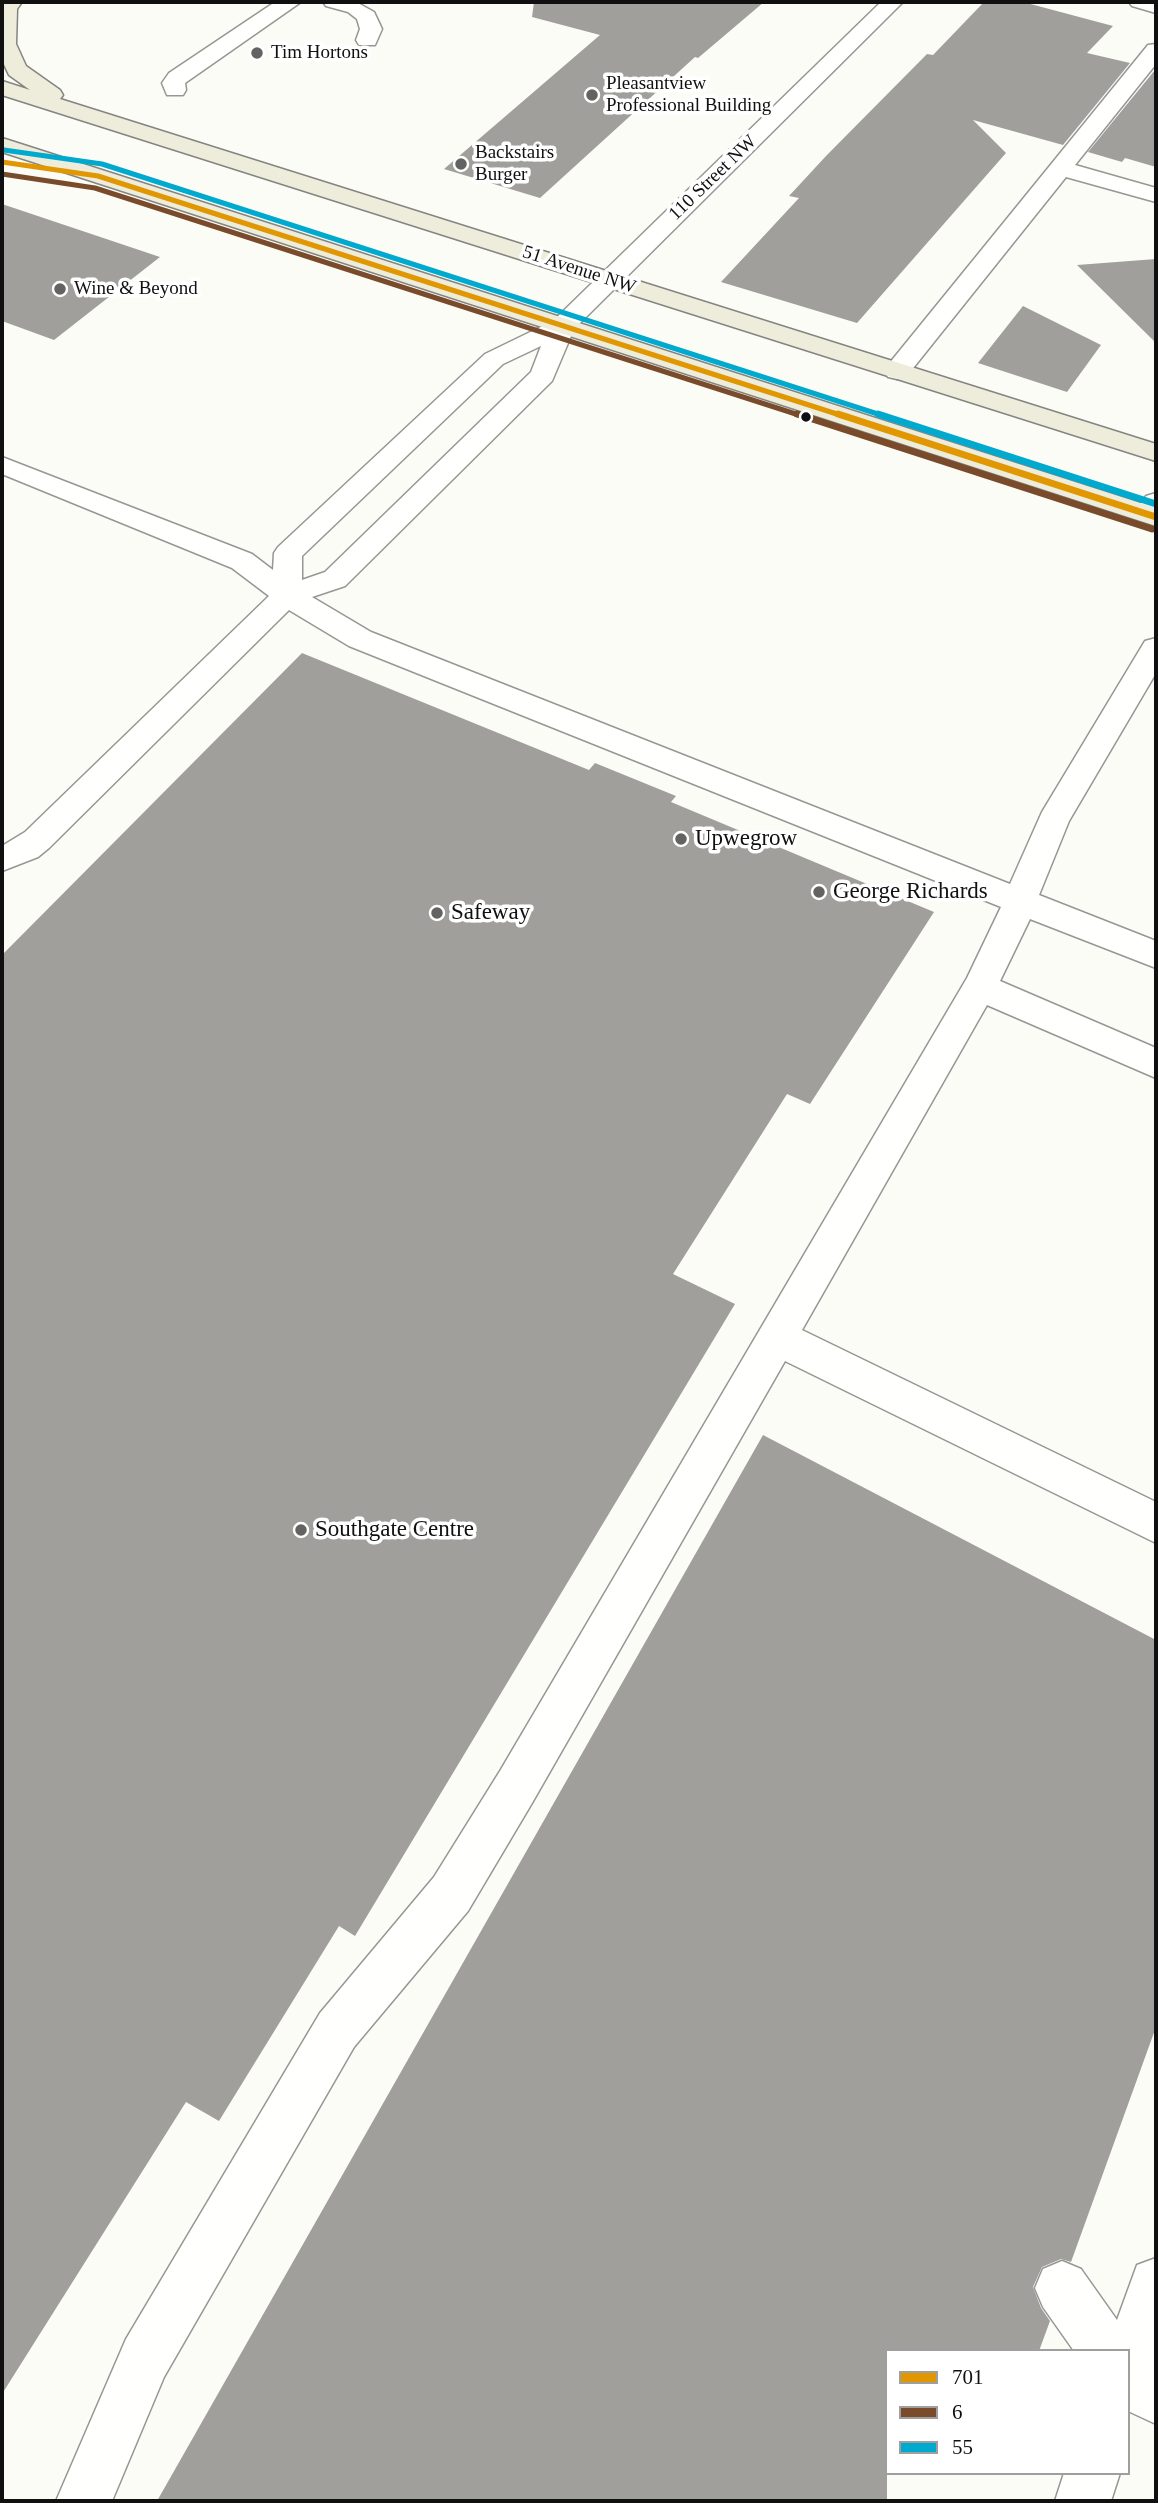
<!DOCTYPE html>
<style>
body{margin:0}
#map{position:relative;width:1158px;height:2503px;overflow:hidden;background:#fcfcf7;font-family:"Times New Roman",serif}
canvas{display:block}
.frame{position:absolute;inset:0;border:4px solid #101010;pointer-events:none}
.legend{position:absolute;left:885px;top:2349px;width:245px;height:126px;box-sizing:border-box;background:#fff;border:2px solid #9f9f9f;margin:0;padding:9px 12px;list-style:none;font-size:21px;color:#101010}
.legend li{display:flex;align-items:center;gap:14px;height:35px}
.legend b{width:35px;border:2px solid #9f9f9f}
</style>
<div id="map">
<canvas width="1158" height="2503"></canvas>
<div class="frame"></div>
<ul class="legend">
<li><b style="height:9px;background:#e09702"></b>701</li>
<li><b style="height:9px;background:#7a4b2a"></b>6</li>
<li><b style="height:9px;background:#00a9ce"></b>55</li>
</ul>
</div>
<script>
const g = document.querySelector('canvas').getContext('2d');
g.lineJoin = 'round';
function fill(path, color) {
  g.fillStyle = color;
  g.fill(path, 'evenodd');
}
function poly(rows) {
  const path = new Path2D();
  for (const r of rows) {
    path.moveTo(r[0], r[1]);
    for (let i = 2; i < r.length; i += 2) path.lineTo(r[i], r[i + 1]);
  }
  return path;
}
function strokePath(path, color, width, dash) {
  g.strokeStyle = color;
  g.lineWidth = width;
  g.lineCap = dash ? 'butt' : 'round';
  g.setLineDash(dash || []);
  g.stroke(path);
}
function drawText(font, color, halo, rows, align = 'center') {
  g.font = font + ' "Times New Roman",serif';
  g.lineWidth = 7;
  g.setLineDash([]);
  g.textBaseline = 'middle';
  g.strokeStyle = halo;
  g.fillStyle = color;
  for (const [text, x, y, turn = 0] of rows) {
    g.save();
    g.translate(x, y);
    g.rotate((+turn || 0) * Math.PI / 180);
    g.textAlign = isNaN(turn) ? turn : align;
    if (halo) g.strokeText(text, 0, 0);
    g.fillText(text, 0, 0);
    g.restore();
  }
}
fill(poly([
 [534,2,764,2,698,58,695,57,540,198,444,169,600,35,532,17],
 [984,2,1023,2,1113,26,1087,53,1130,63,1063,145,973,120,1006,153,857,323,721,282,799,198,789,196,826,156,927,54,933,55],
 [1155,70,1156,167,1125,158,1122,162,1088,152],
 [2,204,160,257,54,340,2,321],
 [1156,259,1156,343,1077,265],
 [1023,306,1101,345,1067,392,978,363],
 [302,653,589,770,595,763,676,796,671,802,934,912,810,1104,787,1094,673,1274,735,1304,355,1936,339,1926,219,2121,186,2102,2,2394,2,955],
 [763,1435,1156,1640,1156,2027,1071,2262,1061,2259,1042,2267,1033,2287,1041,2308,1050,2321,1039,2351,887,2351,887,2501,157,2501]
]), '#a09f9c');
const minor = poly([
 [275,2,301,2,185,83,186,90,183,95,167,95,162,83,169,73,275,2],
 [323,2,356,2,374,12,382,29,375,45,359,45,356,40,360,29,357,19,348,12,326,6,323,2],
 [881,2,903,2,574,329,552,381,345,586,312,597,371,632,1010,884,1042,812,1145,641,1156,638,1156,673,1069,821,1039,895,1156,941,1156,968,1030,919,1000,981,1156,1048,1156,1078,987,1005,802,1330,1156,1502,1156,1543,785,1361,532,1803,468,1911,354,2047,164,2377,112,2501,56,2501,126,2339,320,2013,434,1877,500,1771,967,978,1001,907,349,646,289,610,49,848,38,857,2,871,2,846,25,832,269,596,232,568,2,474,2,457,252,554,273,570,274,553,278,547,485,354,553,321,881,2],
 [541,346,531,372,325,572,302,580,302,556,503,364,541,346],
 [1129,2,1156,2,1156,13,1132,6,1129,2],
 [1156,44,1156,64,1075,165,1156,188,1156,202,1066,177,906,377,897,379,888,377,884,371,888,365,1148,45,1156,44],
 [1156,493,1156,521,1149,523,1139,520,1135,514,1142,502,1146,496,1156,493],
 [1156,2258,1155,2365,1156,2424,1128,2411,1128,2351,1074,2351,1043,2307,1035,2288,1043,2269,1062,2261,1081,2269,1117,2320,1137,2265,1156,2258],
 [1064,2473,1120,2473,1111,2501,1055,2501,1064,2473]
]);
const major = poly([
 [2,2,22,2,17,9,16,44,26,66,60,90,63,95,60,99,1156,444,1156,461,2,95,2,81,30,90,9,75,2,60,2,2],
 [2,138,1156,508,1156,526,2,152,2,138]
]);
strokePath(minor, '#969694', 3);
strokePath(major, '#848481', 3);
fill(minor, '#fffffe');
fill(major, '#eeecda');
strokePath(poly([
 [2,162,98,176,843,416]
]), '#e09702', 5);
strokePath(poly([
 [838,414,1156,517]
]), '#e09702', 7);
strokePath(poly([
 [2,174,95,188,802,416]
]), '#7a4b2a', 5);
strokePath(poly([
 [797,414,1152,529]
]), '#7a4b2a', 7);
strokePath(poly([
 [4,150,102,164,884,416]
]), '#00a9ce', 5);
strokePath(poly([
 [878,414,1156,504]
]), '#00a9ce', 7);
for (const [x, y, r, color] of [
 [257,53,7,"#636361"],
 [592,95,7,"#636361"],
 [461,164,7,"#636361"],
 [60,289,7,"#636361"],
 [806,417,6,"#101010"],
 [681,839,7,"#636361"],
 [819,892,7,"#636361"],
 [437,913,7,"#636361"],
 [301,1530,7,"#636361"]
]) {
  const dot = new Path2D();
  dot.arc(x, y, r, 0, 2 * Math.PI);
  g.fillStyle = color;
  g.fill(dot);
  strokePath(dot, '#fff', 2.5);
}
drawText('19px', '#101010', '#fff', [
 ["Tim Hortons",271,53],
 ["Pleasantview",606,84],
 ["Professional Building",606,106],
 ["Backstairs",475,153],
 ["Burger",475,175],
 ["Wine & Beyond",74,289]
], 'left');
drawText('19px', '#101010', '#fff', [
 ["110 Street NW",713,178,-44],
 ["51 Avenue NW",579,270,18]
]);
drawText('23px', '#101010', '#fff', [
 ["Upwegrow",695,839],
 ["George Richards",833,892],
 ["Safeway",451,913],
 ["Southgate Centre",315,1530]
], 'left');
</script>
